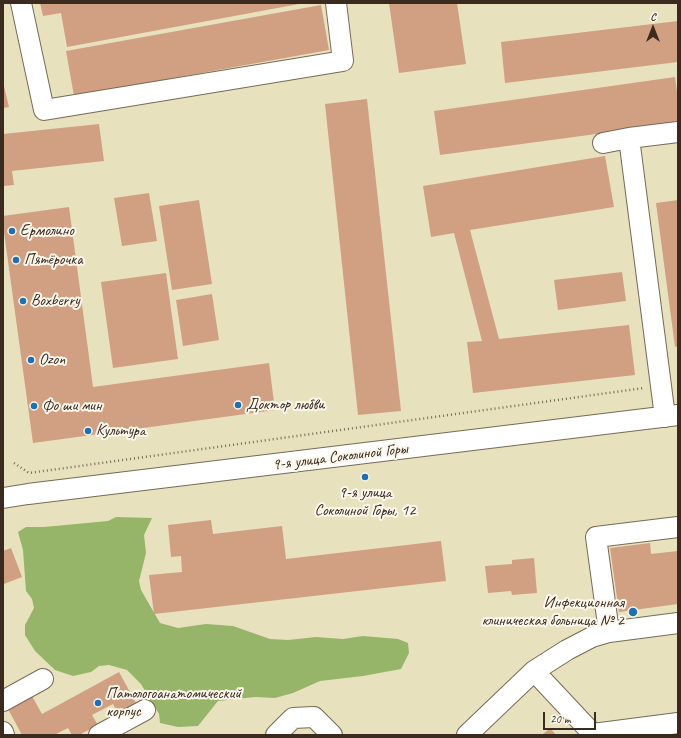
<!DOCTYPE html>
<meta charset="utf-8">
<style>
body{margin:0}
#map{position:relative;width:681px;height:738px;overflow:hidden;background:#e8e1be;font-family:Caveat,sans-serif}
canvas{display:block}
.frame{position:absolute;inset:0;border:4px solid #3b2a1e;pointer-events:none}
.north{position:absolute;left:633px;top:8px;width:40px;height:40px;-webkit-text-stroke:3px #fbf7ec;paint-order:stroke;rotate:0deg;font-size:11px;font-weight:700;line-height:16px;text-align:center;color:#3b2a1e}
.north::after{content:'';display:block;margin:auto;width:14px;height:18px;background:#3b2a1e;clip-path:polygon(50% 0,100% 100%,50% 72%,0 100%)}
.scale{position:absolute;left:543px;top:712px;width:53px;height:18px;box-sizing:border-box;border:2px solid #3b2a1e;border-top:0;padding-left:5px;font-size:12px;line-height:14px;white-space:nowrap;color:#3b2a1e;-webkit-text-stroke:3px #fbf7ec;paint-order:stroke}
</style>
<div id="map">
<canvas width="681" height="738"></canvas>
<div class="frame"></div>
<div class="north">С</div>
<div class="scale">20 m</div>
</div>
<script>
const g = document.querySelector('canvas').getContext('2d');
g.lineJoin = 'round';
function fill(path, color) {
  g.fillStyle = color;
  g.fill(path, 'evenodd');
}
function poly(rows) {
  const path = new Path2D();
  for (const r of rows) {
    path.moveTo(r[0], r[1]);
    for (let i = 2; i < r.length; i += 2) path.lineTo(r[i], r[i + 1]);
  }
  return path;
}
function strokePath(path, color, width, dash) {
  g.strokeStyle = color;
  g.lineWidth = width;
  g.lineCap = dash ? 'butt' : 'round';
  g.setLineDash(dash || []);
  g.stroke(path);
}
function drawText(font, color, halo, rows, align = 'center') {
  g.font = font + ' Caveat,sans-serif';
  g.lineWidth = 4;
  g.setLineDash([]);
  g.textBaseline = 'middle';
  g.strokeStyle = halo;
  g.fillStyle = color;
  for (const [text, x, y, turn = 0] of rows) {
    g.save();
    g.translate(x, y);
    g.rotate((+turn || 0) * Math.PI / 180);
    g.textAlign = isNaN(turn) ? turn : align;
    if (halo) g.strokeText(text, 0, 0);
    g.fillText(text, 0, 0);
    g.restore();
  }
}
fill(poly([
 [116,517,152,518,144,535,146,553,139,581,141,590,160,623,178,628,206,624,233,626,270,639,288,640,316,637,343,639,363,636,398,639,408,643,409,653,401,669,363,676,320,681,293,693,275,698,255,697,218,701,198,726,178,727,160,723,159,714,141,684,127,670,109,665,99,666,91,672,73,676,55,670,35,651,25,635,25,625,34,608,32,599,26,591,23,550,18,532,26,527,44,527,108,521]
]), '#97b568');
fill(poly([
 [40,3,299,3,299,4,67,47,61,13,43,16],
 [389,3,457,3,466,64,399,73],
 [321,5,329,50,74,96,66,51],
 [678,21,678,62,505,83,501,42],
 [675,77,678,99,678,123,440,155,434,111],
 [3,82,9,107,3,108],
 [367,99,401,411,358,415,325,104],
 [99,124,104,161,12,171,14,185,3,186,3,134],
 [605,156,614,207,470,230,499,339,629,325,635,375,473,393,467,342,482,341,454,233,431,237,423,186],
 [149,193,157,241,122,246,114,198],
 [199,200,212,284,172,290,159,206],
 [678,200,678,346,675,347,656,203],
 [69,207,93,387,269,363,275,410,33,443,3,225,3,216],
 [622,272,626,301,558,310,554,280],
 [166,273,178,359,113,368,101,282],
 [212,294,219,340,183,346,176,300],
 [211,520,213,534,282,526,286,559,441,541,446,581,154,614,149,575,182,572,181,556,171,557,168,525],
 [650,543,651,554,678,551,678,604,619,612,610,548],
 [11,548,22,577,4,584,3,551],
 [534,558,537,593,512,595,511,591,488,593,485,566,512,564,512,560],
 [119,672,136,703,118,713,113,704,92,715,98,725,79,735,72,735,68,728,54,735,22,735,8,709,32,696,42,714],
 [550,728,556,735,542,735]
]), '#d19f82');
const minor = poly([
 [21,3,44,110,343,61,336,3],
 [603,143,629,138],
 [665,417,629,138,678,132],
 [3,498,28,494,678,415],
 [609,632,596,537,678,527],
 [534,671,593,734,678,723],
 [3,701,43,679],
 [3,732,4,735],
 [99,735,145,710],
 [276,735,293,718,314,717,332,735],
 [467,735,534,671,567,650,592,637,609,632,678,623]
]);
strokePath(minor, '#786a56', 22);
strokePath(poly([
 [14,463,29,473,644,388]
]), '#786a56', 2.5, [1, 3]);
strokePath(minor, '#fff', 20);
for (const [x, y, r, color] of [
 [12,231,4,"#1f6fb2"],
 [16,260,4,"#1f6fb2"],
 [23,301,4,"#1f6fb2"],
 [31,360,4,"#1f6fb2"],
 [238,405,4,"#1f6fb2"],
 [34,406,4,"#1f6fb2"],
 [88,431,4,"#1f6fb2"],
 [365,477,4,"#1f6fb2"],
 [633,612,5,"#1f6fb2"],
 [98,703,4,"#1f6fb2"]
]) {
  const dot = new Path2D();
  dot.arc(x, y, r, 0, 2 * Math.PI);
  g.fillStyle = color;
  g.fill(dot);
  strokePath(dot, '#fbf7ec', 1.5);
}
drawText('16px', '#3b2a1e', '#fbf7ec', [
 ["Ермолино",20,231],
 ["Пятёрочка",24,260],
 ["Boxberry",31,301],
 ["Ozon",39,360],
 ["Доктор любви",246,405],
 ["Фо ши мин",42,406],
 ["Культура",96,431],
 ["9-я улица",365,493,"center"],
 ["Соколиной Горы, 12",365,511,"center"],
 ["Инфекционная",624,603,"right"],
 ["клиническая больница № 2",624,621,"right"],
 ["Патологоанатомический",106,694],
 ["корпус",106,712]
], 'left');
drawText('16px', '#3b2a1e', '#fbf7ec', [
 ["9-я улица Соколиной Горы",340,457,-7]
]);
</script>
